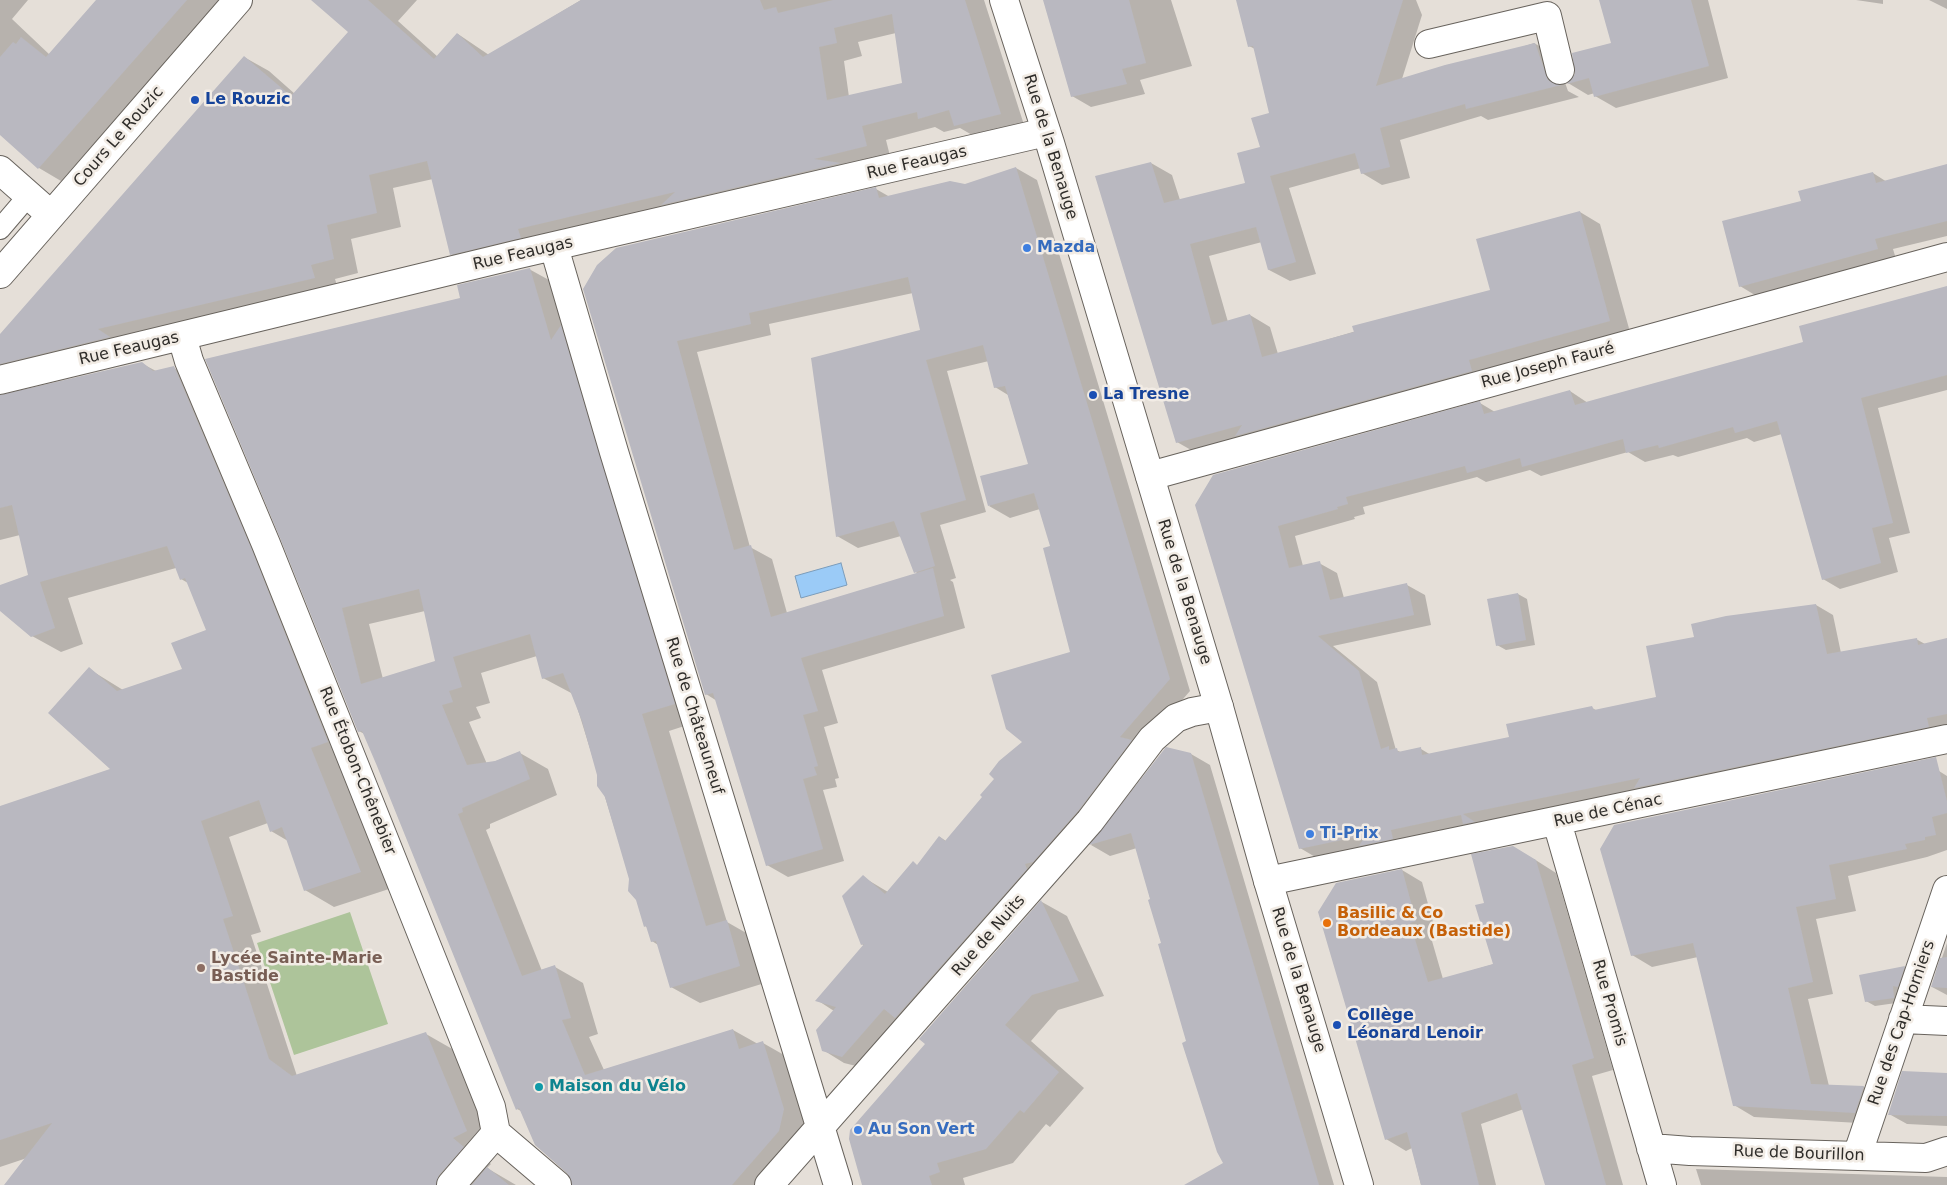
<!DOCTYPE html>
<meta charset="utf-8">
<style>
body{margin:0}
canvas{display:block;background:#e5dfd8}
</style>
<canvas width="1947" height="1185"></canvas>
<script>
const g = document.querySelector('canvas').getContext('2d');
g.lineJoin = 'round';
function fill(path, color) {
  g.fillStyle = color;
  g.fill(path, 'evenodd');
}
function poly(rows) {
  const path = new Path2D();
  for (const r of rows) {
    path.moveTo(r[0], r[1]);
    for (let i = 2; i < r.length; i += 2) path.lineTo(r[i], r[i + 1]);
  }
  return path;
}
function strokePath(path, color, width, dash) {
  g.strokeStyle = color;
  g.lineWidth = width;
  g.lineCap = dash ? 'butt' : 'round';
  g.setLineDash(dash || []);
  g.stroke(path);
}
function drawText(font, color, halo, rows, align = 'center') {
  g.font = font + ' "DejaVu Sans",sans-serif';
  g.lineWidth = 5;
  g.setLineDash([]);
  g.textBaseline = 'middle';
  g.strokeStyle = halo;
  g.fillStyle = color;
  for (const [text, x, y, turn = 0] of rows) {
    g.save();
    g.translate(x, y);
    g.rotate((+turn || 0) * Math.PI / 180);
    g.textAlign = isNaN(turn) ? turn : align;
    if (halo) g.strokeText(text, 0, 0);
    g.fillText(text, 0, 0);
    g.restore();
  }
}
fill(poly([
 [350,912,388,1024,294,1055,257,943]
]), '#adc49a');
const water = poly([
 [841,563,847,585,801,598,795,576,841,563]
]);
fill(water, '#9bcbf7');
strokePath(water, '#7b9cba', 1);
fill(poly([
 [0,0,28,0,12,19,50,55,98,0,220,0,61,181,39,168,0,134],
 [313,0,417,0,398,21,438,57,458,34,489,55,581,0,984,0,1025,128,979,139,960,128,944,132,935,127,886,140,891,160,476,268,451,254,433,179,393,188,401,227,351,239,358,273,335,279,339,292,0,367,0,336,244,57,269,71,295,94,350,32],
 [896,33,903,84,849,97,844,61,862,56,858,42],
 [1044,0,1171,0,1192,66,1140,80,1145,94,1091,107,1072,96],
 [1237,0,1416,0,1422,15,1402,79,1488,58,1534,43,1555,55,1568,91,1579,97,1488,120,1481,116,1400,140,1410,178,1382,185,1362,173,1361,168,1289,188,1316,274,1290,281,1269,270,1262,242,1209,256,1228,322,1250,315,1270,327,1278,354,1492,291,1580,212,1600,224,1630,332,1198,454,1177,442,1151,163,1172,175,1180,200,1246,184,1262,148,1270,114,1255,49,1249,46],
 [1600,0,1708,0,1728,78,1616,108,1595,96,1595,93,1588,95,1568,83,1613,44],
 [1856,0,1883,0,1883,4],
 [1929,0,1947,0,1947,9],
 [1947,165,1947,236,1893,249,1896,259,1758,297,1740,286,1802,202,1873,173,1887,182],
 [1016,168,1037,180,1190,691,864,1068,844,1063,823,1050,834,1011,817,1000,864,946,862,944,863,877,888,892,918,866,940,837,946,841,984,797,1024,742,1071,653,1051,546,1040,509,1010,518,989,506,1030,465,1008,395,995,387,989,361,947,371,986,512,940,525,956,578,950,580,953,582,965,628,822,670,838,723,824,727,839,778,835,779,837,787,823,790,844,861,788,877,767,865,717,701,706,694,584,289,876,189,890,197,966,185],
 [913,293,922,331,837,536,858,548,901,536,917,574,787,613,772,559,750,547,697,352,771,335,769,324],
 [529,269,558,285,703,720,669,731,727,922,755,938,768,982,700,1003,671,987,658,945,652,941,648,928,645,926,573,694,543,678,537,656,481,673,490,703,476,707,481,718,469,722,487,764,520,753,548,769,557,795,490,824,490,828,486,830,542,971,555,967,583,983,598,1034,589,1037,604,1070,733,1030,758,1044,763,1043,791,1059,812,1126,774,1185,573,1185,573,1179,536,1145,521,1111,517,1109,366,735,359,731,282,537,462,299],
 [425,611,437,662,383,679,369,624],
 [1947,287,1947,390,1878,408,1910,533,1889,538,1898,572,1840,589,1823,579,1782,434,1754,442,1747,438,1678,457,1673,455,1645,462,1628,452,1541,476,1530,470,1486,482,1477,477,1363,507,1365,514,1354,517,1355,519,1295,536,1303,566,1319,563,1337,573,1344,598,1407,585,1425,595,1431,625,1333,646,1377,682,1396,750,1403,753,1421,749,1431,755,1511,738,1592,708,1598,711,1657,698,1695,638,1816,605,1833,615,1841,653,1916,639,1925,644,1947,640,1947,727,1317,858,1300,848,1196,505,1480,403,1495,412,1570,391,1588,403,1804,343],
 [141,363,156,371,174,368,203,384,356,758,339,764,389,889,334,907,305,890,288,841,271,831,268,823,229,837,261,932,251,935,297,1076,426,1034,454,1050,494,1148,480,1154,491,1164,487,1168,516,1185,6,1185,27,1158,0,1167,0,808,113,769,89,669,123,690,184,670,207,631,188,583,181,579,176,568,68,598,83,644,61,652,32,636,0,609,0,586,30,576,20,535,0,540,0,409],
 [1518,594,1527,599,1535,645,1506,650,1497,645],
 [1164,751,1191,754,1210,765,1334,1185,1203,1185,1225,1164,1188,1042,1137,848,1110,856,1091,845],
 [1939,771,1947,776,1947,850,1927,857,1848,876,1856,911,1816,919,1833,994,1808,999,1829,1086,1864,1087,1884,1099,1876,1124,1754,1117,1734,1105,1698,957,1652,967,1632,955],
 [1534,859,1556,873,1613,1070,1592,1076,1623,1185,1546,1185,1524,1109,1481,1124,1496,1185,1421,1185,1412,1148,1406,1151,1386,1139,1402,870,1422,882,1436,933,1430,934,1443,979,1494,964,1485,904],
 [1042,902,1067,916,1104,996,1058,1010,1031,1041,1084,1088,1050,1127,1046,1124,1013,1163,963,1178,965,1185,863,1185,926,1044],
 [1947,943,1947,995,1932,987],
 [1905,967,1913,972,1903,1002,1875,1006,1866,1001,1861,976],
 [1947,1074,1947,1126,1907,1124,1889,1114],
 [1696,1169,1947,1177,1947,1185,1701,1185]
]), '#0003');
fill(poly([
 [96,0,187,0,38,169,0,135,0,57,13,42,16,44,21,37,46,57],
 [311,0,368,0,434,59,457,33,483,57,581,0,760,0,764,10,776,7,778,13,833,0,965,0,1001,114,954,126,949,110,918,119,917,112,862,126,867,146,814,159,841,163,661,205,675,192,518,229,521,238,450,255,427,161,369,175,377,213,327,225,334,259,311,265,315,278,98,329,110,337,0,364,0,334,244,56,291,96,348,32],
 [892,14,902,83,827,100,819,47,837,43,834,28],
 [1043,0,1129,0,1146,63,1122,69,1127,84,1071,97],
 [1236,0,1403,0,1376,86,1445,65,1535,43,1548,80,1561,85,1466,109,1465,104,1380,128,1390,167,1361,174,1355,153,1270,176,1296,262,1268,270,1256,227,1190,244,1212,325,1250,314,1262,357,1354,332,1352,326,1490,290,1476,239,1580,211,1610,321,1469,360,1472,371,1235,436,1242,425,1176,443,1095,176,1151,162,1164,203,1245,183,1237,153,1260,147,1251,118,1269,113,1253,46,1248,47],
 [1599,0,1691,0,1709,66,1594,97,1589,78,1567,84,1575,74,1572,53,1611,43],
 [1947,164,1947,221,1875,239,1878,249,1739,287,1722,221,1801,201,1798,191,1873,172,1876,183],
 [1016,167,1170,679,1120,737,1132,740,1078,811,1033,862,1025,864,1027,869,895,1018,884,1009,842,1057,822,1051,816,1030,836,1007,815,1001,864,944,861,945,842,896,863,875,885,894,913,861,917,865,939,836,945,841,982,797,980,795,994,779,989,774,999,761,1022,742,1006,729,991,675,1070,652,1043,548,1050,546,1034,493,988,506,980,476,1028,464,1005,386,994,388,983,345,926,360,966,500,920,513,935,566,914,573,894,521,836,537,811,358,920,330,908,277,749,313,751,324,677,341,734,550,751,545,771,617,933,568,944,616,801,658,818,711,803,715,818,766,814,767,817,775,803,779,823,849,766,866,713,693,705,695,583,289,597,265,616,248,876,187,879,198,950,181,965,184],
 [530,268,551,340,561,325,675,704,642,714,706,926,727,920,740,966,670,988,656,941,651,942,646,926,644,927,636,900,628,891,629,879,605,797,597,786,597,775,582,721,563,673,542,679,530,634,453,657,462,687,449,691,453,702,442,705,467,765,495,761,520,751,530,779,462,808,463,812,458,814,522,976,555,965,571,1018,562,1020,585,1075,733,1029,739,1049,763,1041,784,1109,779,1131,732,1185,572,1185,567,1173,535,1145,519,1108,516,1110,377,766,362,731,358,732,280,538,205,359,460,298,457,285],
 [419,589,435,661,361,684,342,608],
 [1947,286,1947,375,1861,398,1893,523,1872,528,1881,563,1822,580,1777,421,1735,433,1733,427,1659,448,1658,445,1626,453,1623,439,1522,467,1520,458,1467,473,1465,466,1346,497,1348,504,1337,507,1338,509,1278,526,1289,568,1320,561,1330,600,1407,583,1414,615,1318,636,1359,671,1381,749,1389,746,1389,750,1397,748,1398,752,1421,747,1422,755,1509,737,1506,724,1592,706,1594,710,1656,697,1646,646,1694,637,1691,624,1726,616,1816,604,1827,654,1917,638,1918,645,1947,638,1947,714,1927,718,1929,727,1634,788,1640,778,1463,814,1475,822,1463,824,1461,815,1391,830,1393,839,1359,846,1366,835,1299,849,1195,505,1213,475,1480,401,1484,414,1570,390,1575,405,1803,342,1799,326],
 [142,362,153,371,174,366,252,550,328,742,311,748,361,872,304,891,282,827,270,832,259,800,201,821,233,916,223,919,269,1059,292,1076,426,1032,467,1131,453,1138,464,1147,439,1175,436,1185,4,1185,52,1123,0,1140,0,806,110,769,48,713,89,667,117,691,182,669,171,643,206,630,185,578,180,580,167,546,40,582,55,628,31,637,0,611,0,585,28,575,12,505,0,508,0,395],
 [1518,593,1526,640,1496,646,1487,599],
 [1166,747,1191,753,1319,1185,1184,1185,1223,1163,1217,1152,1182,1043,1186,1041,1158,944,1161,943,1148,900,1150,899,1131,833,1089,845],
 [1936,757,1947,801,1947,813,1932,817,1936,835,1925,837,1925,840,1905,844,1907,849,1829,865,1836,899,1796,907,1813,982,1788,988,1811,1084,1864,1086,1855,1113,1733,1106,1693,943,1631,956,1600,849,1614,825],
 [1513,846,1536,860,1594,1058,1572,1065,1606,1185,1545,1185,1517,1093,1461,1113,1479,1185,1421,1185,1407,1132,1385,1140,1318,912,1336,883,1402,869,1416,921,1410,923,1428,982,1493,964,1475,905,1484,903,1471,854],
 [1041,900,1079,981,1032,995,1005,1025,1059,1072,1024,1113,1020,1110,986,1149,937,1163,940,1172,929,1176,932,1185,862,1185,849,1139,850,1130,925,1044,919,1039],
 [1947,957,1947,988,1931,987,1940,958],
 [1905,966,1898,987,1893,986,1894,998,1865,1002,1859,975],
 [1902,1071,1947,1073,1947,1116,1888,1115],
 [487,1167,509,1185,472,1185]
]), '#b9b8c0');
const pedestrian = poly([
 [0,229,29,195,19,186]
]);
const minor = poly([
 [1429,44,1547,16,1560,70],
 [0,170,51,215],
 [554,247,614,452,838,1185],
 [0,274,238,0],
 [182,337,189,361,266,544,491,1107,496,1133,557,1185],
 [0,380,515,255,1046,132],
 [1150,476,1947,257],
 [1557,822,1662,1185],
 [1268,881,1947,739],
 [1903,1019,1947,1021],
 [1651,1148,1690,1151,1926,1158,1947,1151],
 [1857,1156,1947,890],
 [451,1185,496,1133],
 [769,1185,1090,821,1152,739,1176,718,1192,712,1219,707]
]);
const secondary = poly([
 [1004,0,1050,143,1219,707,1268,881,1359,1185]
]);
strokePath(pedestrian, '#68635d', 22);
strokePath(minor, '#68635d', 30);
strokePath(secondary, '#68635d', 30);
strokePath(pedestrian, '#fff', 20);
strokePath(minor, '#fff', 28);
strokePath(secondary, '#fff', 28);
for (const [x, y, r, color] of [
 [195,100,5,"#1a4fb4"],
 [1027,248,5,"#3f7fe0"],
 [1093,395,5,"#1a4fb4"],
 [1310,834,5,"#3f7fe0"],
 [1327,923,5,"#e8710a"],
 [201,968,5,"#8d6e63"],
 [1337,1025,5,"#1a4fb4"],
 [539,1087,5,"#0f9aa8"],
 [858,1130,5,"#3f7fe0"]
]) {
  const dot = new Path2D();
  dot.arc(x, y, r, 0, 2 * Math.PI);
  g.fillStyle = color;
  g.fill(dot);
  strokePath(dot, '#f2ece5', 2);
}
drawText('bold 16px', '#164399', '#f2ece5', [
 ["Le Rouzic",205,100],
 ["La Tresne",1103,395],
 ["Collège",1347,1016],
 ["Léonard Lenoir",1347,1034]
], 'left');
drawText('16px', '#2f2d2a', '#f2ece5', [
 ["Cours Le Rouzic",119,137,-49],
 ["Rue de la Benauge",1050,147,73],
 ["Rue Feaugas",917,163,-13],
 ["Rue Feaugas",523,254,-13],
 ["Rue Feaugas",129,349,-13],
 ["Rue Joseph Fauré",1548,366,-15],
 ["Rue de la Benauge",1184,592,73],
 ["Rue de Châteauneuf",694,716,73],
 ["Rue Étobon-Chênebier",357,771,68],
 ["Rue de Cénac",1608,811,-12],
 ["Rue de Nuits",989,936,-49],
 ["Rue de la Benauge",1298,980,73],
 ["Rue Promis",1609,1003,74],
 ["Rue des Cap-Horniers",1902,1023,-71],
 ["Rue de Bourillon",1799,1154,2]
]);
drawText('bold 16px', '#366cbe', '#f2ece5', [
 ["Mazda",1037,248],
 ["Ti-Prix",1320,834],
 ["Au Son Vert",868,1130]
], 'left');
drawText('bold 16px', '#c56008', '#f2ece5', [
 ["Basilic & Co",1337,914],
 ["Bordeaux (Bastide)",1337,932]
], 'left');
drawText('bold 16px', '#785e54', '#f2ece5', [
 ["Lycée Sainte-Marie",211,959],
 ["Bastide",211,977]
], 'left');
drawText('bold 16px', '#0d838f', '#f2ece5', [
 ["Maison du Vélo",549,1087]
], 'left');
</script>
